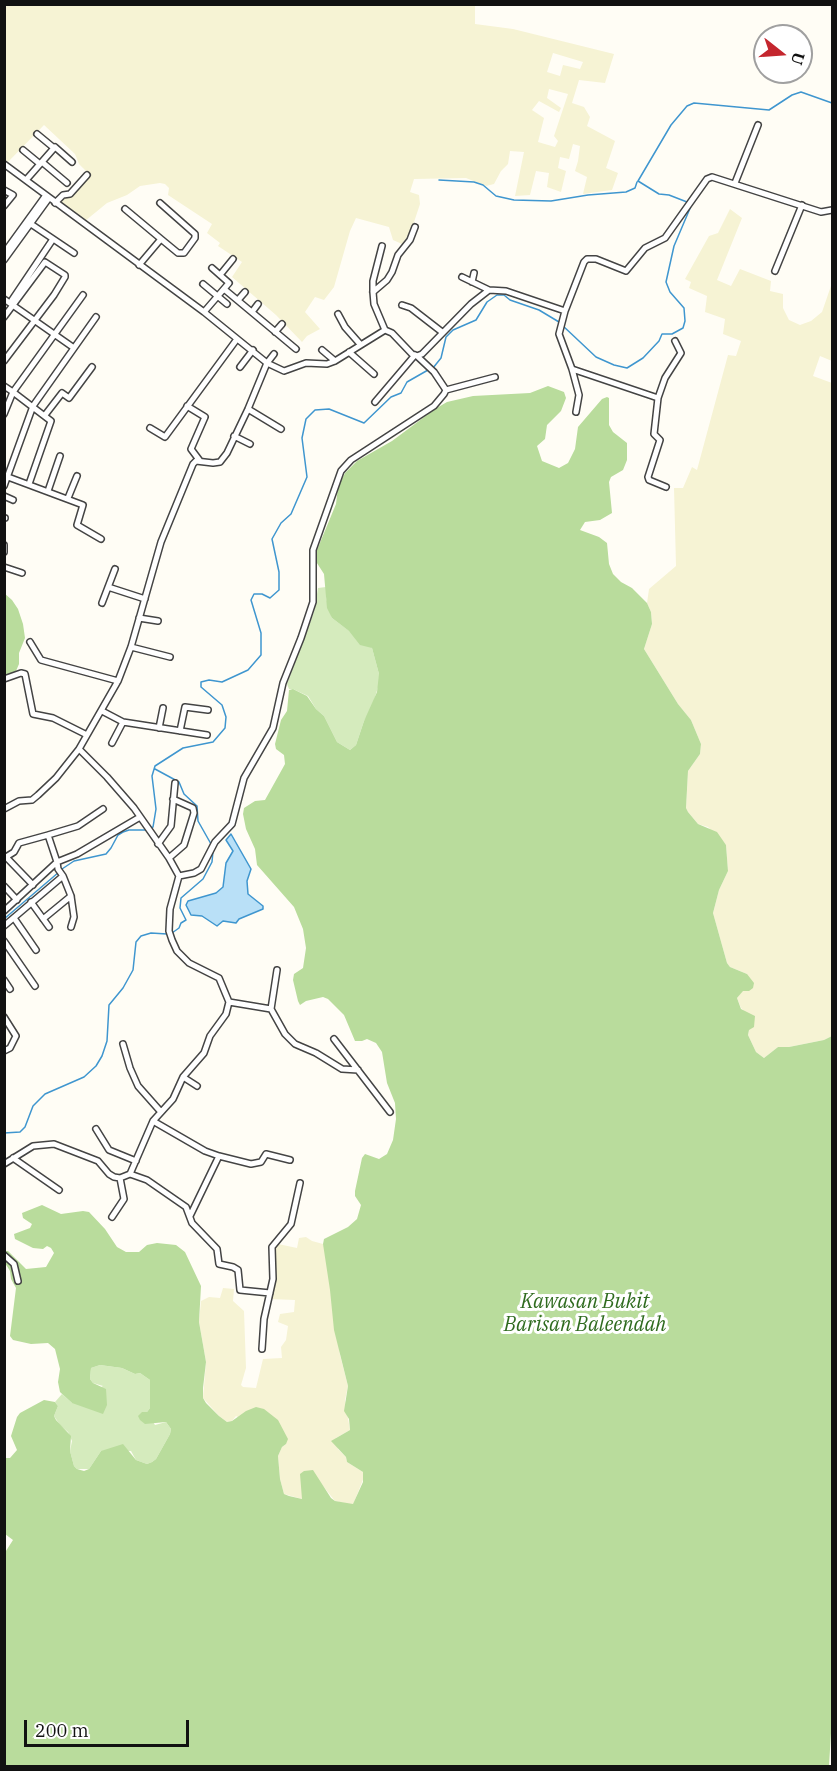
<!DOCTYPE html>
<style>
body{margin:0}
#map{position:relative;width:837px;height:1771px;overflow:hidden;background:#fffdf5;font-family:"IBM Plex Serif",serif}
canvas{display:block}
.frame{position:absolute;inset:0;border:6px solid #111;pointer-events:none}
.north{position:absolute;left:753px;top:24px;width:60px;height:60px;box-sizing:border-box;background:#fff;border:2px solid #a0a0a0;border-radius:50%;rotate:107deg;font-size:16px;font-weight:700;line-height:24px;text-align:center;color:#111}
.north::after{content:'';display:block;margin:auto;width:21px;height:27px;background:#c4262e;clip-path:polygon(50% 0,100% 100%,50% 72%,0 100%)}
.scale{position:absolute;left:24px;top:1720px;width:165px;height:27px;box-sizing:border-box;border:3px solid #111;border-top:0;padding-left:8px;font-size:18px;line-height:21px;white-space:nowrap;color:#111;-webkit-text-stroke:4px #fff;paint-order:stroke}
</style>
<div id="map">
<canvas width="837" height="1771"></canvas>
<div class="frame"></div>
<div class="north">U</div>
<div class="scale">200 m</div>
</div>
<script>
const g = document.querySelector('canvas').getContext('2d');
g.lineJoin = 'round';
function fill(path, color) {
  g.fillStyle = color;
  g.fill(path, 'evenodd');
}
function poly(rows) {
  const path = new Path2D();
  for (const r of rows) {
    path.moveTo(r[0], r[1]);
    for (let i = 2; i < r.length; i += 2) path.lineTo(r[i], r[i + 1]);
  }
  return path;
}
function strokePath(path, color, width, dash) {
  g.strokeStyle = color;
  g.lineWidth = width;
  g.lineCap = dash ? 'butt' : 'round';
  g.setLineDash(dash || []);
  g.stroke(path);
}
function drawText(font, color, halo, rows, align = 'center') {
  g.font = font + ' "IBM Plex Serif",serif';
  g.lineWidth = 6;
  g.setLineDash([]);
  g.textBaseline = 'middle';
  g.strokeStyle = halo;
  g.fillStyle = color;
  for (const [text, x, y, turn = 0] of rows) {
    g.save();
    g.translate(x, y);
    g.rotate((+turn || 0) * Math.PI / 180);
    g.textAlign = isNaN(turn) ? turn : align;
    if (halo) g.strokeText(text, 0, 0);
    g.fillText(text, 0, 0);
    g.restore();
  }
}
fill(poly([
 [4,5,475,5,475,24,513,29,614,54,605,83,579,80,572,103,584,107,590,117,587,126,615,141,606,168,618,173,612,190,583,194,587,177,575,171,578,161,580,146,573,144,569,159,560,157,558,168,566,171,561,192,547,187,549,173,536,171,530,195,515,196,524,152,510,151,508,164,501,171,494,184,486,186,466,178,414,179,410,192,419,195,420,204,411,231,402,244,393,240,389,227,356,218,350,231,334,287,324,300,315,297,305,312,320,329,307,336,302,342,276,315,232,277,242,262,218,246,220,243,207,233,212,224,168,195,169,188,165,184,160,183,140,186,127,195,107,203,85,221,61,202,64,197,72,196,76,193,87,178,88,173,79,164,75,154,44,125,8,162,5,160],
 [553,53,583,62,580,69,563,65,560,76,547,72],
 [549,89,568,94,554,136,558,141,555,147,538,142,544,118,532,110,539,101,559,112,561,108,547,98],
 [730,209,742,218,717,280,731,286,740,269,771,281,770,291,783,294,783,308,789,320,800,325,811,321,822,312,832,283,832,361,820,356,813,376,832,383,832,1036,824,1040,789,1047,778,1047,764,1058,756,1052,748,1035,749,1030,745,1012,741,1008,737,998,743,990,747,974,730,967,727,963,713,913,719,890,728,871,726,845,708,827,698,824,688,812,686,808,688,771,700,754,701,744,691,720,678,704,644,649,652,624,651,612,647,603,649,589,676,566,674,488,683,488,692,467,697,470,728,355,736,356,741,341,723,334,725,319,705,312,707,296,689,288,691,282,685,279,709,236,718,233],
 [306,1237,312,1241,323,1244,325,1249,340,1355,348,1386,345,1400,350,1430,336,1438,338,1449,346,1457,347,1462,363,1472,364,1477,353,1505,335,1501,319,1481,302,1499,284,1494,280,1479,278,1456,282,1447,286,1444,236,1416,232,1421,227,1422,219,1416,203,1398,206,1362,199,1322,201,1301,209,1297,220,1298,223,1288,234,1289,233,1301,244,1311,246,1368,241,1385,243,1387,256,1388,263,1359,282,1358,281,1347,286,1340,288,1326,278,1322,280,1314,294,1312,295,1300,270,1299,276,1269,275,1248,278,1244,297,1248,299,1238]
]), '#f6f3d4');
fill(poly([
 [326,587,326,598,332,618,372,648,379,674,379,684,372,707,364,721,356,745,350,750,337,742,324,716,316,709,308,696,293,689,289,689,287,684,314,612,318,588],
 [100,1365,122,1368,135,1374,140,1373,150,1380,150,1408,147,1412,155,1425,166,1422,171,1429,170,1434,156,1459,152,1462,147,1464,136,1460,131,1451,101,1451,89,1469,77,1469,74,1466,70,1451,72,1441,68,1432,60,1425,54,1416,58,1406,55,1402,62,1394,72,1403,103,1386,93,1383,90,1379,91,1368]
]), '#d5ebbd');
fill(poly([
 [548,386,564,392,566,398,561,411,547,425,545,439,537,446,542,461,559,468,568,463,575,449,578,427,602,399,607,397,609,398,609,425,613,432,627,443,627,460,623,470,611,477,609,482,612,513,600,520,585,522,580,530,599,537,607,543,609,564,613,574,621,582,632,588,647,603,651,612,652,624,644,649,678,704,691,720,701,744,700,754,688,771,686,808,688,812,698,824,717,832,726,845,728,871,719,890,713,913,727,963,730,967,747,974,754,983,753,988,749,991,743,991,737,998,741,1009,755,1016,754,1027,749,1030,748,1035,756,1052,764,1058,778,1047,789,1047,824,1040,832,1036,832,1732,831,1733,829,1766,5,1766,4,1554,13,1540,5,1534,5,1458,10,1458,17,1450,11,1436,17,1417,20,1413,44,1400,55,1402,58,1406,54,1416,56,1420,71,1436,70,1451,74,1466,77,1469,84,1471,89,1469,101,1451,123,1444,136,1460,147,1464,152,1462,156,1459,170,1434,171,1429,166,1422,145,1424,140,1420,138,1416,142,1412,147,1412,150,1408,150,1380,140,1373,135,1374,122,1368,100,1365,91,1368,90,1379,93,1383,106,1389,107,1405,103,1414,72,1403,60,1392,58,1382,60,1369,55,1349,48,1343,31,1344,13,1340,10,1336,16,1288,11,1279,10,1271,5,1263,5,1251,8,1251,26,1269,46,1267,54,1253,51,1248,47,1246,43,1249,33,1248,15,1239,14,1234,30,1228,32,1224,23,1218,22,1213,42,1205,61,1214,83,1211,89,1212,105,1229,117,1247,126,1252,139,1252,147,1245,157,1243,176,1245,185,1252,201,1286,199,1322,206,1362,203,1388,203,1398,206,1403,219,1416,227,1422,232,1421,246,1411,256,1407,264,1409,278,1420,288,1439,286,1444,282,1447,278,1456,280,1479,284,1494,289,1496,302,1499,300,1474,304,1471,313,1470,331,1498,335,1501,353,1504,363,1482,363,1472,347,1462,346,1457,331,1441,350,1430,349,1419,344,1411,348,1386,334,1330,330,1290,323,1244,324,1239,348,1227,357,1219,361,1205,355,1196,355,1191,362,1158,365,1154,379,1159,387,1154,393,1140,396,1119,395,1103,387,1083,382,1052,376,1043,367,1039,362,1041,355,1041,344,1015,328,999,323,997,306,1001,300,1005,298,1001,293,980,294,974,303,968,306,948,303,929,294,907,257,865,255,849,246,829,243,814,244,808,255,801,265,800,285,764,284,755,276,749,275,744,281,720,287,711,289,690,293,689,307,696,316,709,324,716,337,742,350,750,356,745,364,721,377,692,379,674,372,648,360,645,349,631,332,618,327,608,324,574,315,560,317,550,336,504,338,487,345,473,357,461,392,441,435,409,447,402,473,396,530,393],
 [4,593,12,600,18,609,23,624,25,638,19,653,19,664,16,671,4,679]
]), '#b9dc9c');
const water = poly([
 [231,834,251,869,247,881,248,894,263,906,263,909,239,919,236,923,223,921,217,926,202,916,191,915,186,905,188,901,216,893,223,887,226,863,233,851,226,840,231,834]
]);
fill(water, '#b9e0f7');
strokePath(water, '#3f96cf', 1.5);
strokePath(poly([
 [439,180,474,182,483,185,496,196,514,200,551,201,588,195,626,192,635,188,637,182],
 [687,202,669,195,659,194,638,181,671,125,687,106,694,103,769,110,792,95,801,92,832,103],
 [562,325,596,357,614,365,627,368,643,358,659,341,662,334,672,334,683,328,685,321,684,308,670,292,666,282,674,246,691,206],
 [433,368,441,358,446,337,453,330,476,320,487,302,497,295,504,295,510,300,539,310,559,322],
 [155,769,179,782,184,794,197,806,198,821,211,844],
 [151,828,153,827,156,809,152,776,155,766,183,748,213,742,225,728,226,717,222,705,201,687,201,682,209,680,222,682,248,670,261,655,261,633,251,600,254,594,262,594,270,598,279,590,279,572,272,539,281,523,291,514,307,477,302,438,306,419,315,410,329,409,364,423,391,397,401,393,407,382,428,370],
 [62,869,74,861,106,854,111,848,118,835,123,832,129,830,147,830],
 [4,919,59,872],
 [172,933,179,928,181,923,186,920,180,908,181,898,203,879,212,862,213,851],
 [4,1133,20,1132,25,1127,33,1106,45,1094,84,1077,96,1066,102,1056,107,1041,109,1005,123,988,133,970,136,942,141,936,151,933,167,934]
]), '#3f96cf', 1.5);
const minor = poly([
 [37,134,54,148],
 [23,150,40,164],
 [42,162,67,183],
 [4,164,204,312,267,363,284,371,306,363,327,364,335,361,385,330,392,333,412,354,417,356,422,354,471,304,489,290,506,291,565,311,584,262,587,259,596,259,626,271,645,248,665,238,707,179,712,177,821,212,832,210],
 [26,180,55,147,72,162],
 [735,183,758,125],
 [4,190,13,195,4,206],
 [55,203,63,195,70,194,87,175],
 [160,203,195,234,195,238,184,253,178,253,161,239],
 [125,209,161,239,139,265],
 [28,222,74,253],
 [382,246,373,281,373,292,374,304,385,330],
 [4,253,46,195],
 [4,260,49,198],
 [775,271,802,205],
 [220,275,233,259],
 [462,277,489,290],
 [472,282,474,273],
 [203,284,227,304],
 [224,289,296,349],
 [373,292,387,280,392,272,398,255,410,240,415,227],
 [4,299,74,348],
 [12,300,53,239],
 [238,300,245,292],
 [402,305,411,308,442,332],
 [565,311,559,334,572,369,579,395,576,412],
 [204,312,229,283,212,268],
 [252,312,258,304],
 [338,314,345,327,360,344],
 [4,317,45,262,65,275,65,277,54,295,4,361],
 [275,332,282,324],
 [322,350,335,361],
 [349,352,374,374],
 [274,354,267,363,248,409,227,453,220,462,213,463,196,461,193,464,161,542,131,647,118,681,79,749,107,777,134,808,169,858,179,876,194,873,201,869,215,842,232,824,244,778,273,728,283,683,301,638,313,602,313,550,341,471,351,460,434,406,444,394,446,390,434,372,417,356],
 [240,367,253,350],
 [572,369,658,398],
 [4,386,13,392,4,414],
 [446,390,495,377],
 [375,402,415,355],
 [187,406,205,417,191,449,200,461],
 [248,409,281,429],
 [45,415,62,393,69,398,92,367],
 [150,428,165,437,237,339],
 [234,436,250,444],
 [8,477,83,505,77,525,101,539],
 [29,484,51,421,13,392,83,295],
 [4,486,33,406,96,317],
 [666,487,649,480,648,477,660,440,654,434,658,398,665,378,681,353,675,341],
 [48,491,60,456],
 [4,496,13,500],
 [68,498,77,476],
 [4,518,5,518],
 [4,545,4,552],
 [4,567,22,573],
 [108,587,145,599],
 [102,603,115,569],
 [139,618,158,621],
 [30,642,41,660,118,681],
 [131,647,170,657],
 [4,679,21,673,25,674,33,714,53,718,87,735],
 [102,711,123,722,207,735],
 [159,728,163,708],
 [180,731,185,707,208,710],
 [112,743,123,722],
 [4,809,19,801,32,800,38,795,56,778,79,749],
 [103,809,78,826,48,835,57,862,77,854,140,817],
 [158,844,171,826,175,783],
 [169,858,184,845,194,813,193,808,173,799],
 [57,862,58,869,63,876,71,896,74,917,71,927],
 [33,885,6,857,14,852,19,843,48,835],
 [4,886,17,900],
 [31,902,49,927],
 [4,911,57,862],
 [14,918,36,950],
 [43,919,71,896],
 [4,926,63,876],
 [4,941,35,986],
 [4,980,10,989],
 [229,1002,271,1009,277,970],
 [271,1009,285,1034,295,1044,316,1053,342,1069,358,1070],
 [4,1017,16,1036,10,1048,4,1051],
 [334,1039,390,1112],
 [123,1044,130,1068,138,1086,161,1112],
 [183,1077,197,1086],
 [153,1121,205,1151,219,1156,251,1164,261,1162,266,1154,290,1160],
 [96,1129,109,1150,136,1161],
 [13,1158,59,1190],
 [4,1164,33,1146,54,1144,98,1161,109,1174,114,1177,120,1178,130,1174,153,1121,173,1099,183,1077,204,1053,210,1036,226,1014,229,1002,219,978,189,963,177,951,172,940,169,931,170,909,179,876],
 [130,1174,147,1180,186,1207,192,1223,217,1249,219,1264,233,1267,238,1270,240,1290,270,1293],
 [190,1216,219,1156],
 [112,1217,124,1199,120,1178],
 [4,1255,14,1264,18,1281],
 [262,1349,264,1319,273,1279,272,1247,291,1224,300,1183]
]);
strokePath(minor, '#444', 8);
strokePath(minor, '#fff', 5);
drawText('italic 20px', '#2f6b1f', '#fff', [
 ["Kawasan Bukit",585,1302],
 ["Barisan Baleendah",585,1325]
]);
</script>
